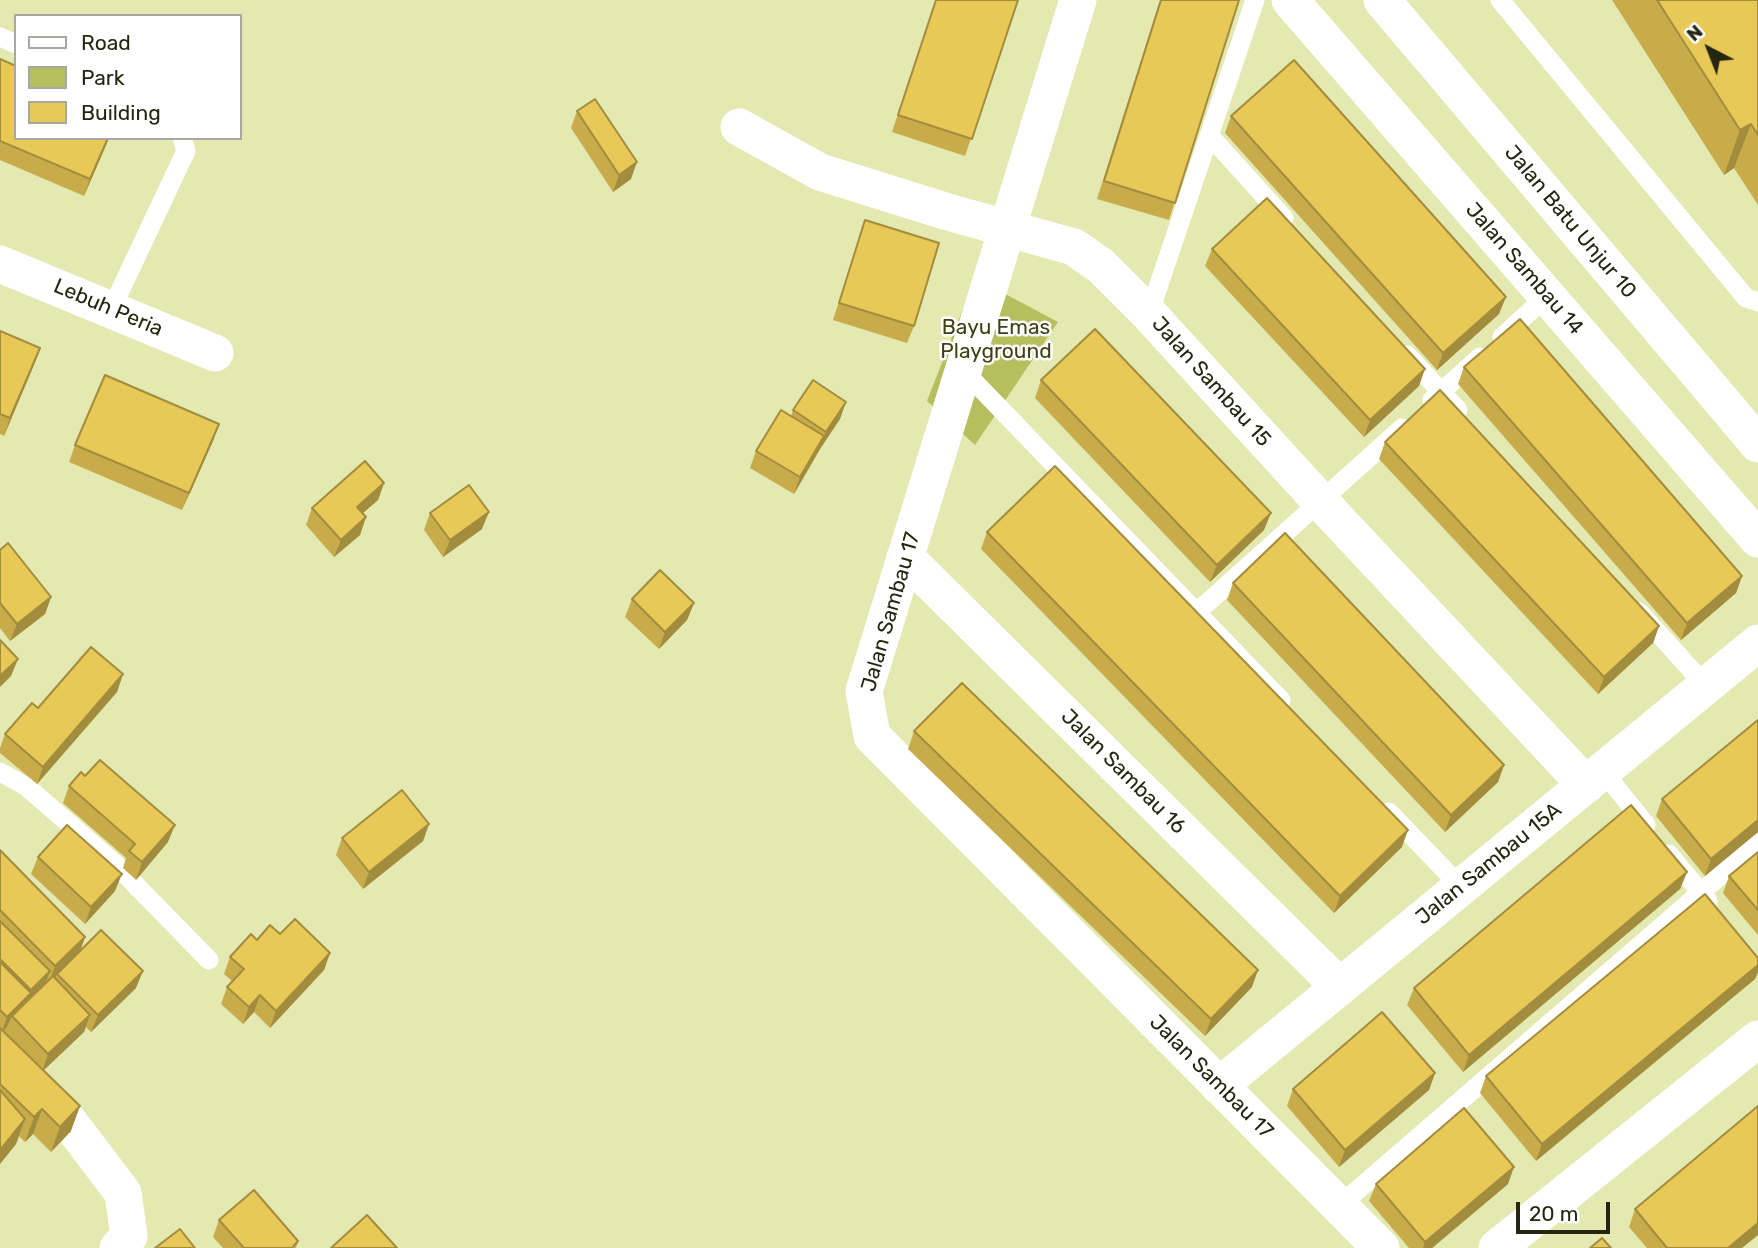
<!DOCTYPE html>
<style>
body{margin:0}
#map{position:relative;width:1758px;height:1248px;overflow:hidden;background:#e3e9b0;font-family:Rubik,sans-serif}
canvas{display:block}
.legend{position:absolute;left:14px;top:14px;width:228px;height:126px;box-sizing:border-box;background:#fff;border:2px solid #a7a89f;margin:0;padding:9px 12px;list-style:none;font-size:21px;color:#242610}
.legend li{display:flex;align-items:center;gap:14px;height:35px}
.legend b{width:35px;border:2px solid #a7a89f}
.north{position:absolute;left:1674px;top:14px;width:70px;height:70px;-webkit-text-stroke:5px #fff;paint-order:stroke;rotate:318deg;font-size:19px;font-weight:700;line-height:28px;text-align:center;color:#242610}
.north::after{content:'';display:block;margin:auto;width:24px;height:32px;background:#242610;clip-path:polygon(50% 0,100% 100%,50% 72%,0 100%)}
.scale{position:absolute;left:1516px;top:1202px;width:94px;height:32px;box-sizing:border-box;border:4px solid #242610;border-top:0;padding-left:9px;font-size:21px;line-height:24px;white-space:nowrap;color:#242610;-webkit-text-stroke:5px #fff;paint-order:stroke}
</style>
<div id="map">
<canvas width="1758" height="1248"></canvas>
<ul class="legend">
<li><b style="height:9px;background:#fff"></b>Road</li>
<li><b style="height:19px;background:#b6be5e"></b>Park</li>
<li><b style="height:19px;background:#e8c857"></b>Building</li>
</ul>
<div class="north">N</div>
<div class="scale">20 m</div>
</div>
<script>
const g = document.querySelector('canvas').getContext('2d');
g.lineJoin = 'round';
function fill(path, color) {
  g.fillStyle = color;
  g.fill(path, 'evenodd');
}
function poly(rows) {
  const path = new Path2D();
  for (const r of rows) {
    path.moveTo(r[0], r[1]);
    for (let i = 2; i < r.length; i += 2) path.lineTo(r[i], r[i + 1]);
  }
  return path;
}
function strokePath(path, color, width, dash) {
  g.strokeStyle = color;
  g.lineWidth = width;
  g.lineCap = dash ? 'butt' : 'round';
  g.setLineDash(dash || []);
  g.stroke(path);
}
function drawText(font, color, halo, rows, align = 'center') {
  g.font = font + ' Rubik,sans-serif';
  g.lineWidth = 5;
  g.setLineDash([]);
  g.textBaseline = 'middle';
  g.strokeStyle = halo;
  g.fillStyle = color;
  for (const [text, x, y, turn = 0] of rows) {
    g.save();
    g.translate(x, y);
    g.rotate((+turn || 0) * Math.PI / 180);
    g.textAlign = isNaN(turn) ? turn : align;
    if (halo) g.strokeText(text, 0, 0);
    g.fillText(text, 0, 0);
    g.restore();
  }
}
fill(poly([
 [975,278,1058,322,975,445,927,401]
]), '#b6be5e');
strokePath(poly([
 [1500,0,1746,298,1758,302],
 [0,37,16,44],
 [1210,136,1284,218],
 [111,310,186,151,182,138],
 [1149,314,1255,0],
 [1502,337,1547,296],
 [1407,355,1458,410],
 [964,371,1281,700],
 [1432,400,1480,357],
 [1197,612,1402,428],
 [1639,612,1706,686],
 [1603,771,1646,825],
 [0,772,27,787,114,863,209,960],
 [1389,812,1461,887],
 [1669,854,1708,901],
 [1339,1206,1758,843]
]), '#fff', 19);
strokePath(poly([
 [1078,0,864,691,872,736,1381,1248],
 [1290,0,1758,539],
 [1382,0,1758,444],
 [739,127,820,172,948,212,1074,247,1101,266,1149,314,1320,501,1586,785],
 [0,264,215,353],
 [905,557,1340,987],
 [0,1056,18,1076,66,1118,123,1193,129,1236,118,1248],
 [1219,1086,1758,643],
 [1497,1248,1758,1039]
]), '#fff', 37);
fill(poly([
 [936,0,1018,0,965,156,892,132],
 [1160,0,1239,0,1169,220,1097,199],
 [1612,0,1758,0,1758,205,1734,168,1724,175],
 [0,59,16,138,109,138,84,196,0,160],
 [577,111,631,179,613,192,571,128],
 [1231,116,1499,314,1437,370,1225,133],
 [865,220,914,326,907,343,833,320],
 [1212,249,1419,386,1364,437,1205,266],
 [0,331,40,348,4,436,0,434],
 [1464,367,1742,576,1736,593,1681,640,1458,384],
 [1041,380,1264,530,1210,582,1035,398],
 [793,410,840,419,820,449,794,494,750,468,756,451,791,416],
 [213,441,182,510,69,462,75,445],
 [1385,442,1659,626,1653,643,1598,694,1379,459],
 [384,483,378,500,362,514,366,517,360,535,334,557,306,525,312,508],
 [430,513,482,529,443,557,424,530],
 [987,532,1402,847,1334,913,981,549],
 [0,550,51,597,45,614,10,641,0,628],
 [1233,583,1504,765,1498,782,1445,832,1227,600],
 [632,599,694,603,687,620,659,649,625,617],
 [123,674,117,692,37,784,0,753,0,748,5,734,38,708],
 [1758,720,1758,832,1705,876,1656,816,1662,799],
 [914,731,1252,987,1205,1036,908,749],
 [69,786,168,842,136,880,123,868,126,858,63,803],
 [429,824,423,841,363,889,336,855,342,838],
 [0,850,85,937,81,949,136,988,91,1032,86,1027,84,1032,43,1070,71,1131,51,1152,33,1134,25,1142,19,1136,16,1144,0,1164],
 [1758,852,1758,935,1723,893,1729,876],
 [38,857,115,891,85,924,31,874],
 [1687,872,1680,889,1463,1072,1407,1005,1414,988],
 [280,934,330,953,324,970,270,1028,254,1012,243,1024,221,1004,227,987,232,981,224,974,230,957,257,940],
 [1758,958,1758,972,1755,979,1536,1161,1480,1093,1486,1076],
 [1435,1073,1429,1090,1339,1167,1287,1106,1293,1089],
 [1376,1184,1508,1184,1432,1248,1409,1248,1369,1201],
 [1635,1209,1742,1248,1647,1248,1629,1227],
 [219,1220,298,1241,296,1248,223,1248,213,1237]
]), '#c8ac4b');
fill(poly([
 [1751,124,1734,168,1724,175,1740,130],
 [108,138,109,138,84,196,90,179],
 [637,162,631,179,613,192,619,175],
 [1506,297,1499,314,1437,370,1443,353],
 [40,348,34,365,4,436,10,418],
 [1425,369,1419,386,1364,437,1370,420],
 [846,402,840,419,820,449,794,494,800,477,826,432],
 [219,424,213,441,182,510,189,493],
 [384,483,378,500,350,524,357,507],
 [489,512,482,529,443,557,450,540],
 [1271,513,1264,530,1210,582,1217,565],
 [366,517,360,535,334,557,341,540],
 [1742,576,1736,593,1681,640,1687,623],
 [51,597,45,614,10,641,17,624],
 [694,603,687,620,659,649,665,632],
 [1659,626,1653,643,1598,694,1604,677],
 [18,659,11,676,0,687,0,676],
 [123,674,117,692,37,784,43,767],
 [1504,765,1498,782,1445,832,1451,815],
 [1758,820,1758,832,1705,876,1711,859],
 [429,824,423,841,363,889,369,872],
 [175,825,168,842,136,880,142,862],
 [1408,830,1402,847,1334,913,1340,896],
 [1687,872,1680,889,1463,1072,1469,1055],
 [122,874,115,891,85,924,91,907],
 [85,937,79,954,57,974,55,978,49,983,55,966],
 [330,953,324,970,270,1028,276,1011],
 [1758,965,1758,972,1755,979,1536,1161,1542,1144],
 [1258,970,1252,987,1205,1036,1211,1019],
 [50,971,44,988,12,1016,7,1027,1,1034,7,1017,29,994,31,990],
 [143,971,136,988,91,1032,98,1015],
 [260,995,254,1012,243,1024,249,1007],
 [90,1015,84,1032,42,1072,48,1054],
 [1435,1073,1429,1090,1339,1167,1345,1150],
 [80,1106,71,1131,51,1152,60,1127],
 [42,1109,33,1134,25,1142,34,1117],
 [25,1119,16,1144,0,1164,0,1150],
 [1514,1167,1508,1184,1432,1248,1423,1248,1425,1242],
 [1758,1223,1758,1235,1742,1248,1728,1248]
]), '#a28c3d');
const building = poly([
 [936,0,1018,0,972,139,898,115,936,0],
 [1161,0,1239,0,1175,203,1104,181,1161,0],
 [1657,0,1758,0,1758,135,1751,124,1740,130,1657,0],
 [0,59,16,66,16,138,108,138,90,179,0,141,0,59],
 [1294,60,1506,297,1443,353,1231,116,1294,60],
 [595,99,637,162,619,175,577,111,595,99],
 [1267,198,1425,369,1370,420,1212,249,1267,198],
 [865,220,939,243,914,326,839,303,865,220],
 [1520,319,1742,576,1687,623,1464,367,1520,319],
 [1095,329,1271,513,1217,565,1041,380,1095,329],
 [0,331,40,348,10,418,0,414,0,331],
 [105,375,219,424,189,493,75,445,105,375],
 [813,380,846,402,826,432,793,410,813,380],
 [1440,390,1659,626,1604,677,1385,442,1440,390],
 [781,410,824,436,800,477,756,451,781,410],
 [365,461,384,483,357,507,366,517,341,540,312,508,365,461],
 [1055,466,1408,830,1340,896,987,532,1055,466],
 [469,485,489,512,450,540,430,513,469,485],
 [1285,533,1504,765,1451,815,1233,583,1285,533],
 [8,543,51,597,17,624,0,603,0,550,8,543],
 [660,570,694,603,665,632,632,599,660,570],
 [0,640,18,659,0,676,0,640],
 [91,647,123,674,43,767,5,734,32,703,38,708,91,647],
 [962,683,1258,970,1211,1019,914,731,962,683],
 [1758,720,1758,820,1711,859,1662,799,1758,720],
 [100,760,175,825,142,862,129,851,135,844,69,786,81,772,85,776,100,760],
 [402,790,429,824,369,872,342,838,402,790],
 [1631,805,1687,872,1469,1055,1414,988,1631,805],
 [67,825,122,874,91,907,38,857,67,825],
 [0,850,85,937,55,966,0,910,0,850],
 [1758,852,1758,910,1729,876,1758,852],
 [1705,894,1758,958,1758,965,1542,1144,1486,1076,1705,894],
 [295,919,330,953,276,1011,260,995,249,1007,227,987,244,969,230,957,251,934,257,940,270,925,280,934,295,919],
 [0,921,50,971,31,990,0,959,0,921],
 [101,930,143,971,98,1015,57,974,101,930],
 [0,962,31,993,7,1017,0,1010,0,962],
 [53,976,90,1015,48,1054,12,1016,53,976],
 [1382,1012,1435,1073,1345,1150,1293,1089,1382,1012],
 [0,1028,80,1106,60,1127,42,1109,34,1117,0,1084,0,1028],
 [0,1090,25,1119,0,1150,0,1090],
 [1758,1106,1758,1223,1728,1248,1667,1248,1635,1209,1758,1106],
 [1464,1108,1514,1167,1425,1242,1376,1184,1464,1108],
 [254,1190,298,1241,292,1248,244,1248,219,1220,254,1190],
 [367,1215,397,1248,331,1248,367,1215],
 [180,1229,195,1248,155,1248,180,1229],
 [1602,1238,1611,1248,1590,1248,1602,1238]
]);
fill(building, '#e8c857');
strokePath(building, '#a28c3d', 2);
drawText('21px', '#242610', '#fff', [
 ["Jalan Batu Unjur 10",1570,222,50],
 ["Jalan Sambau 14",1524,269,49],
 ["Lebuh Peria",108,308,23],
 ["Jalan Sambau 15",1211,382,48],
 ["Jalan Sambau 17",891,612,-74],
 ["Jalan Sambau 16",1123,772,45],
 ["Jalan Sambau 15A",1489,864,-39],
 ["Jalan Sambau 17",1211,1077,45]
]);
drawText('21px', '#3d4012', '#fff', [
 ["Bayu Emas",996,328],
 ["Playground",996,352]
]);
</script>
